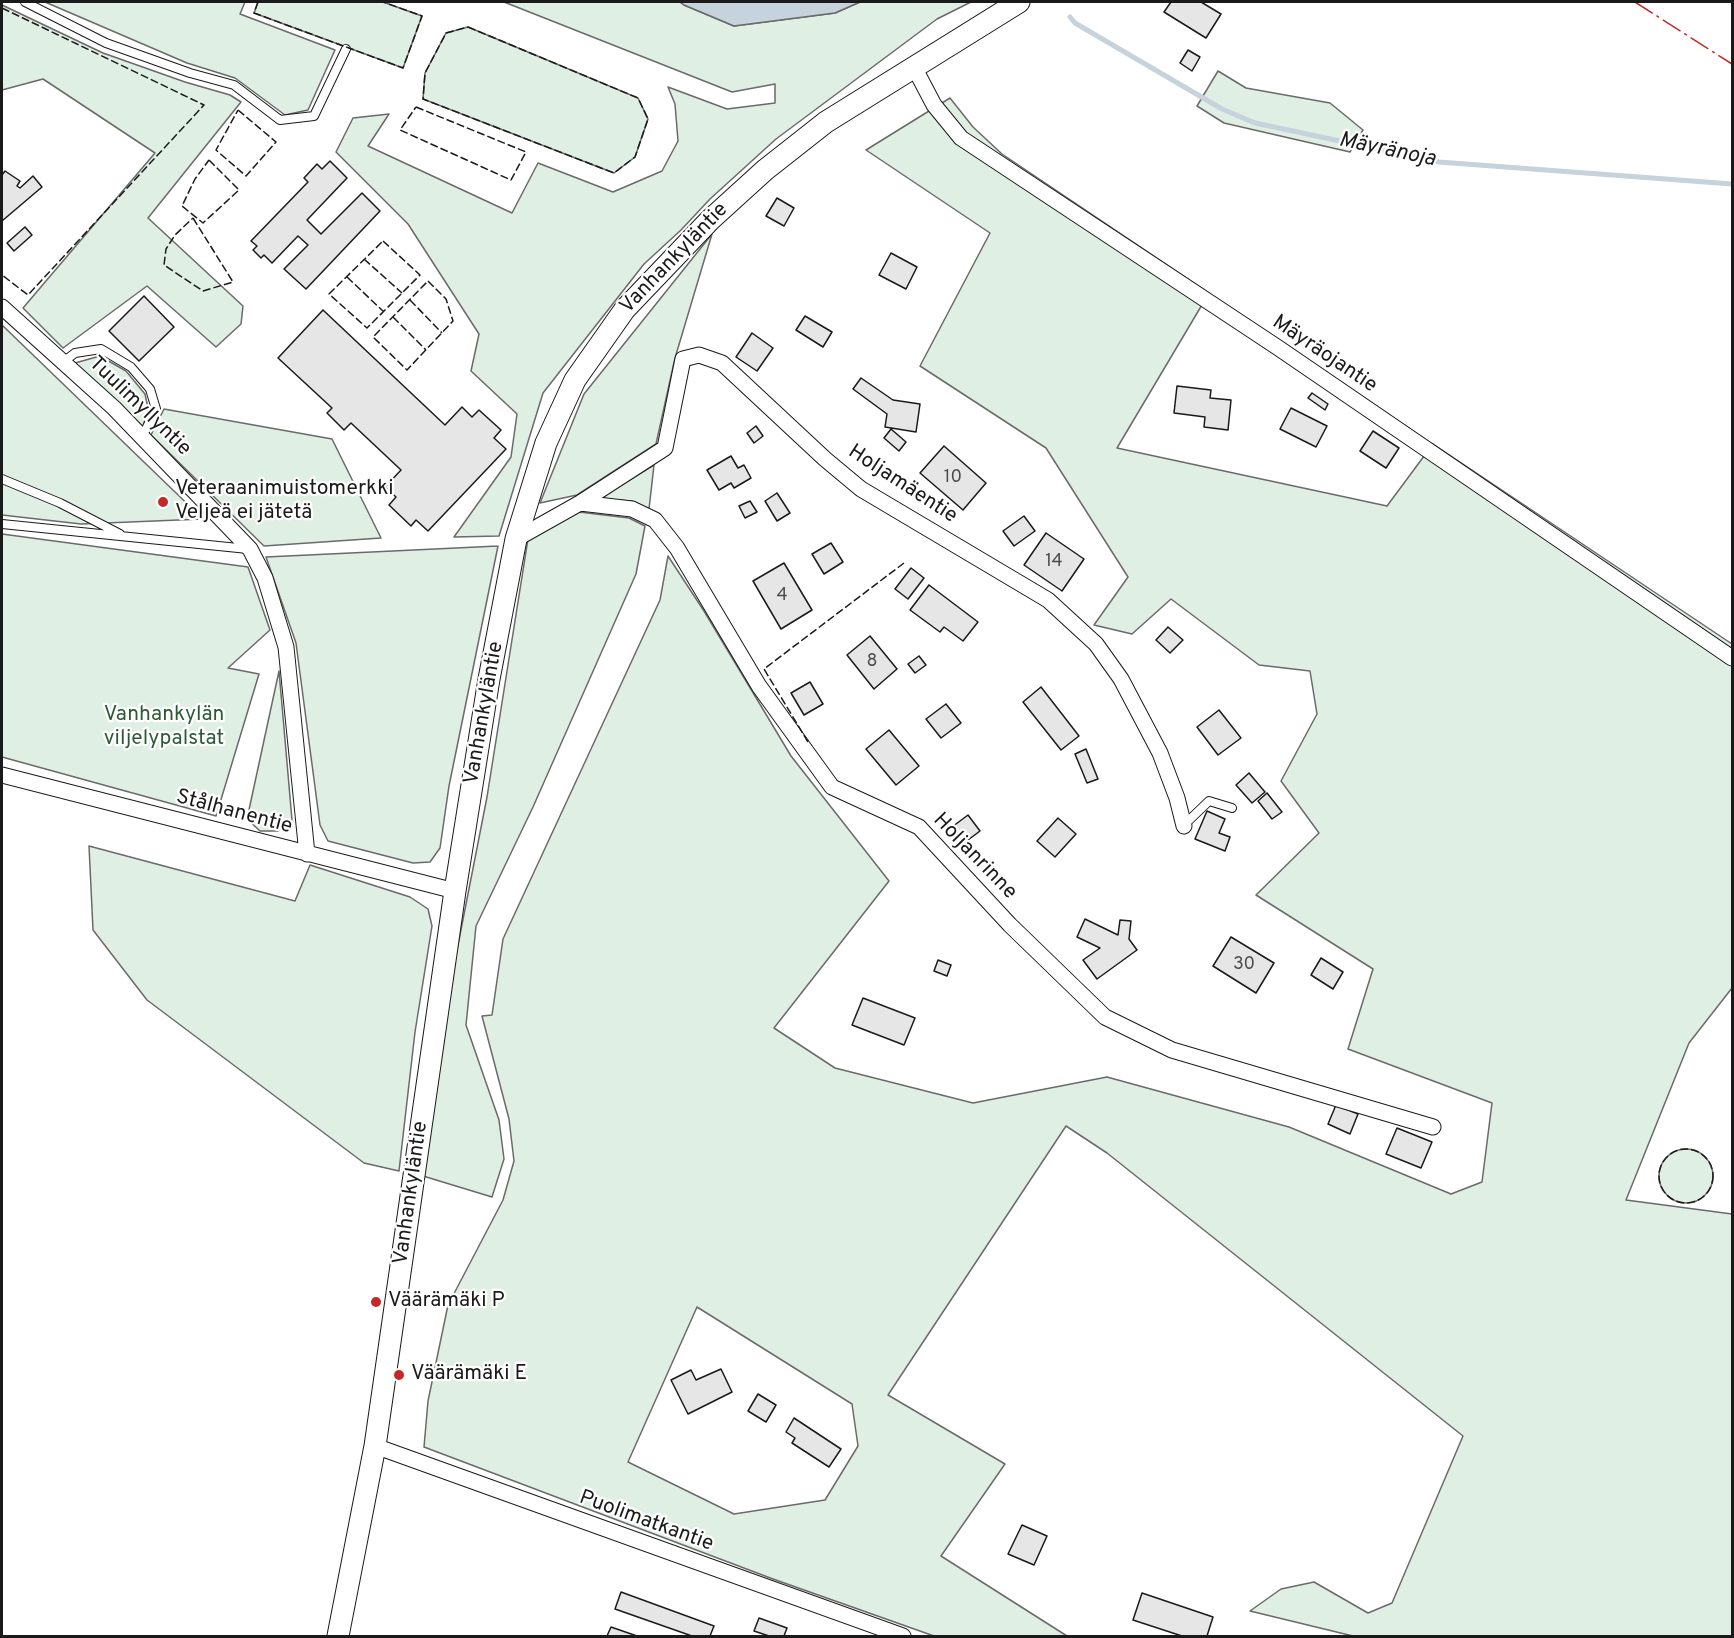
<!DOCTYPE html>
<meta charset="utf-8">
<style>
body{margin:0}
#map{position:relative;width:1734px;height:1638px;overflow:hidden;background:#fff;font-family:Overpass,sans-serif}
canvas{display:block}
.frame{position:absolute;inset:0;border:3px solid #1a1a1a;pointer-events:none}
</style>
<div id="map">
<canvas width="1734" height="1638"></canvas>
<div class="frame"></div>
</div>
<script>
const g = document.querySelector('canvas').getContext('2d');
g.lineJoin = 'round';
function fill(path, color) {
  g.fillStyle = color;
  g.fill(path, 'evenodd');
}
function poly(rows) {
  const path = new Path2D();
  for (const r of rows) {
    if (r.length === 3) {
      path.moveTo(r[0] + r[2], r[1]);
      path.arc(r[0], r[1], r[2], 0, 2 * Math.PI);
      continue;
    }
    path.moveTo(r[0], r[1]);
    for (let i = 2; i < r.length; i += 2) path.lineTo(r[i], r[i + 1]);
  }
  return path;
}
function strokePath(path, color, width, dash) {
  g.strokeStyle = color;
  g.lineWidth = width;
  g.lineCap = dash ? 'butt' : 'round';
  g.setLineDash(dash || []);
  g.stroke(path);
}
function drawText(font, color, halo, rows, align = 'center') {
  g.font = font + ' Overpass,sans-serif';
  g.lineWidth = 4.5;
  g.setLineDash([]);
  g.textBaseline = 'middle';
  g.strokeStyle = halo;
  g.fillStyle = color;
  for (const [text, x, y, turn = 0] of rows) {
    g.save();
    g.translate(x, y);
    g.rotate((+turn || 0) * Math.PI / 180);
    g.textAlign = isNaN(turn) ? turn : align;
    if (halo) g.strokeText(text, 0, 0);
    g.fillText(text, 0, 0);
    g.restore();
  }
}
const green = poly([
 [45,2,245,2,240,14,335,50,308,110,285,115,235,78,187,63,45,2],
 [258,2,383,2,422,16,403,68,254,13,258,2],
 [504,2,680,2,684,5,734,26,835,13,860,2,971,2,937,19,776,139,710,199,681,230,644,264,543,393,499,536,454,537,511,457,517,414,471,371,479,334,408,224,336,152,353,118,389,114,368,146,512,213,538,163,613,192,662,171,678,141,675,104,668,87,727,109,775,103,775,84,732,92,504,2],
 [2,5,103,53,185,82,230,95,241,102,148,218,243,306,241,324,216,347,147,286,63,348,23,308,155,153,43,79,2,90,2,5],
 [468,27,638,98,648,119,635,157,614,173,423,99,425,73,446,33,468,27],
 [1218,71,1246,88,1330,103,1363,130,1350,152,1224,123,1197,106,1218,71],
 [950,98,973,127,1002,154,1209,293,1117,448,1387,506,1433,444,1732,644,1732,988,1689,1043,1626,1200,1732,1214,1732,1636,1353,1636,1250,1611,1281,1589,1314,1582,1368,1613,1392,1603,1463,1436,1107,1153,1066,1126,888,1395,1005,1464,941,1556,1067,1636,934,1636,773,1579,424,1447,428,1401,448,1305,503,1200,514,1161,509,1119,482,1016,492,1015,503,939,660,600,668,556,704,611,791,756,889,881,774,1028,835,1068,973,1103,1107,1077,1289,1127,1451,1194,1482,1182,1492,1103,1348,1049,1373,969,1256,895,1319,833,1281,781,1317,714,1310,671,1259,665,1171,599,1132,634,1094,625,1128,577,1046,448,920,366,990,233,866,150,950,98],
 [697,1307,852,1404,858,1446,825,1500,734,1514,628,1462,697,1307],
 [712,234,675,358,656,444,577,495,540,503,584,394,712,234],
 [2,325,203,519,81,524,2,515,2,325],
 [100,356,126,371,145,394,148,408,143,427,75,363,100,356],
 [164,409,332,439,381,538,264,546,151,435,164,409],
 [654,465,649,509,632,501,598,499,654,465],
 [579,512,629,518,645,526,636,574,533,807,476,926,466,1025,499,1120,504,1159,492,1197,423,1176,437,1052,487,797,528,539,579,512],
 [2,534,248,567,270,630,228,668,259,674,216,816,2,757,2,534],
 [498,546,449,786,440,848,430,862,413,863,328,841,320,825,296,643,266,557,498,546],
 [279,671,292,820,278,831,260,831,247,819,279,671],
 [89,846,295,901,310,865,410,897,428,909,432,926,415,1032,399,1171,364,1163,147,1000,93,930,89,846],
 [1686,1176,27]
]);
fill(green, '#e0efe3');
strokePath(green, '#6a6a6a', 1.5);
const water = poly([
 [680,2,860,2,835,13,734,26,684,5,680,2]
]);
fill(water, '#c6d2dc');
strokePath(water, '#6a6a6a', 1.5);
strokePath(poly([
 [1070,17,1075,23,1222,109,1255,123,1439,162,1732,184]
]), '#c6d2dc', 5);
const building = poly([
 [1171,2,1201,2,1221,14,1206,38,1164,12,1171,2],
 [1188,50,1200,57,1192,71,1180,63,1188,50],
 [330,161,347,178,307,220,321,234,362,193,380,211,306,289,284,269,308,245,298,236,272,263,264,255,261,258,253,250,257,246,251,241,308,182,304,178,317,164,322,169,330,161],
 [5,171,20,181,17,186,20,188,33,176,42,187,2,221,2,175,5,171],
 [777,198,794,208,784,226,766,216,777,198],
 [25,227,32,235,14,251,7,243,25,227],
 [891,253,917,267,906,289,879,275,891,253],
 [144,296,174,327,139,361,109,331,144,296],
 [323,310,445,425,462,407,472,417,479,410,501,430,494,438,506,449,428,531,416,520,411,526,389,505,396,497,385,487,401,470,351,423,344,430,327,413,332,408,278,358,323,310],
 [805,316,832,332,823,347,796,330,805,316],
 [752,333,773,348,757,371,736,357,752,333],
 [861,378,893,400,920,404,916,432,885,427,887,414,853,389,861,378],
 [1177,386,1211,390,1210,398,1231,400,1228,430,1204,427,1205,417,1174,413,1177,386],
 [1312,393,1328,404,1325,410,1308,398,1312,393],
 [1291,408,1327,426,1316,447,1280,429,1291,408],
 [756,426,763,436,754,443,747,433,756,426],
 [891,429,906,442,899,451,884,438,891,429],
 [1373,431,1399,448,1386,468,1360,451,1373,431],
 [944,446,986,483,963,510,920,473,944,446],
 [731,456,738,468,744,465,751,478,734,488,731,483,719,490,707,470,731,456],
 [777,493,790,513,777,521,765,501,777,493],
 [750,501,757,512,745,518,739,506,750,501],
 [1024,516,1035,531,1014,546,1003,531,1024,516],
 [1046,533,1084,559,1062,591,1024,565,1046,533],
 [831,543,843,562,824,574,812,554,831,543],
 [784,563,812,610,781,629,753,581,784,563],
 [911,568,924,578,908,599,895,589,911,568],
 [929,585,978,622,963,641,944,627,940,632,910,610,929,585],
 [1168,627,1183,640,1170,653,1156,640,1168,627],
 [870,636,897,669,874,689,847,655,870,636],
 [919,656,926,665,915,673,908,664,919,656],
 [810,682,823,704,804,715,791,693,810,682],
 [1041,687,1079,736,1061,750,1023,702,1041,687],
 [946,704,961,723,941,738,926,719,946,704],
 [1219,710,1241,738,1218,755,1197,727,1219,710],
 [889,730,919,766,896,785,866,749,889,730],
 [1086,749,1098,779,1087,783,1075,754,1086,749],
 [1249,773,1265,792,1252,803,1236,785,1249,773],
 [1267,793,1282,812,1272,819,1258,801,1267,793],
 [1207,811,1225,819,1219,833,1230,837,1225,851,1195,839,1207,811],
 [968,815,980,831,964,843,952,827,968,815],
 [1058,818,1076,834,1055,857,1037,841,1058,818],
 [1085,919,1118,935,1120,920,1131,921,1129,939,1137,950,1097,979,1083,960,1100,948,1077,937,1085,919],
 [1231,937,1274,963,1256,993,1213,966,1231,937],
 [1321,958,1343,972,1333,989,1311,975,1321,958],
 [938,960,951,965,947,976,934,971,938,960],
 [863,998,915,1018,904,1045,852,1025,863,998],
 [1336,1105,1358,1114,1350,1134,1328,1124,1336,1105],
 [1397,1128,1432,1142,1421,1168,1386,1154,1397,1128],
 [721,1369,732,1392,688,1414,671,1380,691,1370,696,1380,721,1369],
 [758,1394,776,1405,766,1422,748,1411,758,1394],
 [794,1418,841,1449,829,1467,792,1443,795,1438,786,1432,794,1418],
 [1022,1525,1047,1536,1034,1565,1008,1554,1022,1525],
 [621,1592,714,1626,710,1636,692,1636,615,1609,621,1592],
 [1142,1593,1213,1617,1207,1636,1182,1636,1133,1620,1142,1593],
 [759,1618,787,1628,784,1636,769,1636,754,1631,759,1618],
 [611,1627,637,1636,607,1636,611,1627]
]);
fill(building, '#e6e6e6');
strokePath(building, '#1a1a1a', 1.5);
const lane = poly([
 [25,2,106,43,190,73,234,85,280,120,314,116,346,49],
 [63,362,75,353,101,349,131,367,150,389,156,409,142,437],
 [2,479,60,503,120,534],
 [2,524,248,549],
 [1184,825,1209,801,1232,808]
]);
const street = poly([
 [914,67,934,105,961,138,1277,347,1732,658],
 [2,307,114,408,250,549,265,578,286,647,307,854],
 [580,503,632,509,655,520,677,548,759,686,832,787,919,827,1010,925,1105,1017,1172,1050,1433,1127],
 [516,539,580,503,665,448,683,359,699,355,722,363,825,459,861,489,1048,600,1096,644,1121,679,1160,753,1177,798,1184,826],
 [2,775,455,891],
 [375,1446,903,1636]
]);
const secondary = poly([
 [338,1636,375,1446,455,891,489,679,516,539,546,443,575,380,625,309,710,220,765,170,826,122,1019,2]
]);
strokePath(lane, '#1a1a1a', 10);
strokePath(street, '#1a1a1a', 17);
strokePath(secondary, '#1a1a1a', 23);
strokePath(lane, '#fff', 8);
strokePath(street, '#fff', 15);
strokePath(secondary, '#fff', 21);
strokePath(poly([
 [258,2,254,13,403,68,422,16,383,2],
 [2,8,204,105,28,295,2,275],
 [468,27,638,98,648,119,635,157,614,173,423,99,425,73,446,33,468,27],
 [416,107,526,152,511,180,400,130,416,107],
 [238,110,276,142,246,176,216,150,238,110],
 [209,160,239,190,203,223,182,206,195,179,209,160],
 [193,218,233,282,203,291,164,265,166,249,175,235,193,218],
 [383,241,420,275,367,328,329,294,383,241],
 [364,259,402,293],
 [347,277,384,312],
 [428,281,446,299,453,321,407,370,373,337,428,281],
 [410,300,442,333],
 [393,317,426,350],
 [808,742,764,669,904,563],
 [1686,1176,27]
]), '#1a1a1a', 1.5, [8, 3]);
strokePath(poly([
 [1635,2,1732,64]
]), '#c62828', 1.5, [21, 4.5, 3, 4.5]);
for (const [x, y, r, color] of [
 [163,502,6,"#c62828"],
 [376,1302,6,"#c62828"],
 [399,1375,6,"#c62828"]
]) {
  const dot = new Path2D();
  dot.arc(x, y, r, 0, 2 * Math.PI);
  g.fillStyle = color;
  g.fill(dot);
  strokePath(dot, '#fff', 2);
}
drawText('18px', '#4d4d4d', null, [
 ["10",953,478],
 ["14",1054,562],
 ["4",782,596],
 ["8",872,662],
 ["30",1244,965]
]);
drawText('21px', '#1a1a1a', '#fff', [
 ["Vanhankyläntie",675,259,-46],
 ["Mäyräojantie",1324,355,34],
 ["Tuulimyllyntie",139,407,44],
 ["Holjamäentie",902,485,33],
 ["Vanhankyläntie",485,713,-80],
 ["Stålhanentie",234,813,15],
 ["Holjanrinne",974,857,46],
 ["Vanhankyläntie",412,1193,-82],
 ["Puolimatkantie",646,1522,20]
]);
drawText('21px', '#1a1a1a', '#fff', [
 ["Veteraanimuistomerkki",175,490],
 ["Veljeä ei jätetä",175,514],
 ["Väärämäki P",388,1302],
 ["Väärämäki E",411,1375]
], 'left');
drawText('21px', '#2b5a34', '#fff', [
 ["Vanhankylän",164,716],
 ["viljelypalstat",164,740]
]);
drawText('italic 22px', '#1a1a1a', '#fff', [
 ["Mäyränoja",1387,151,12]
]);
</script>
